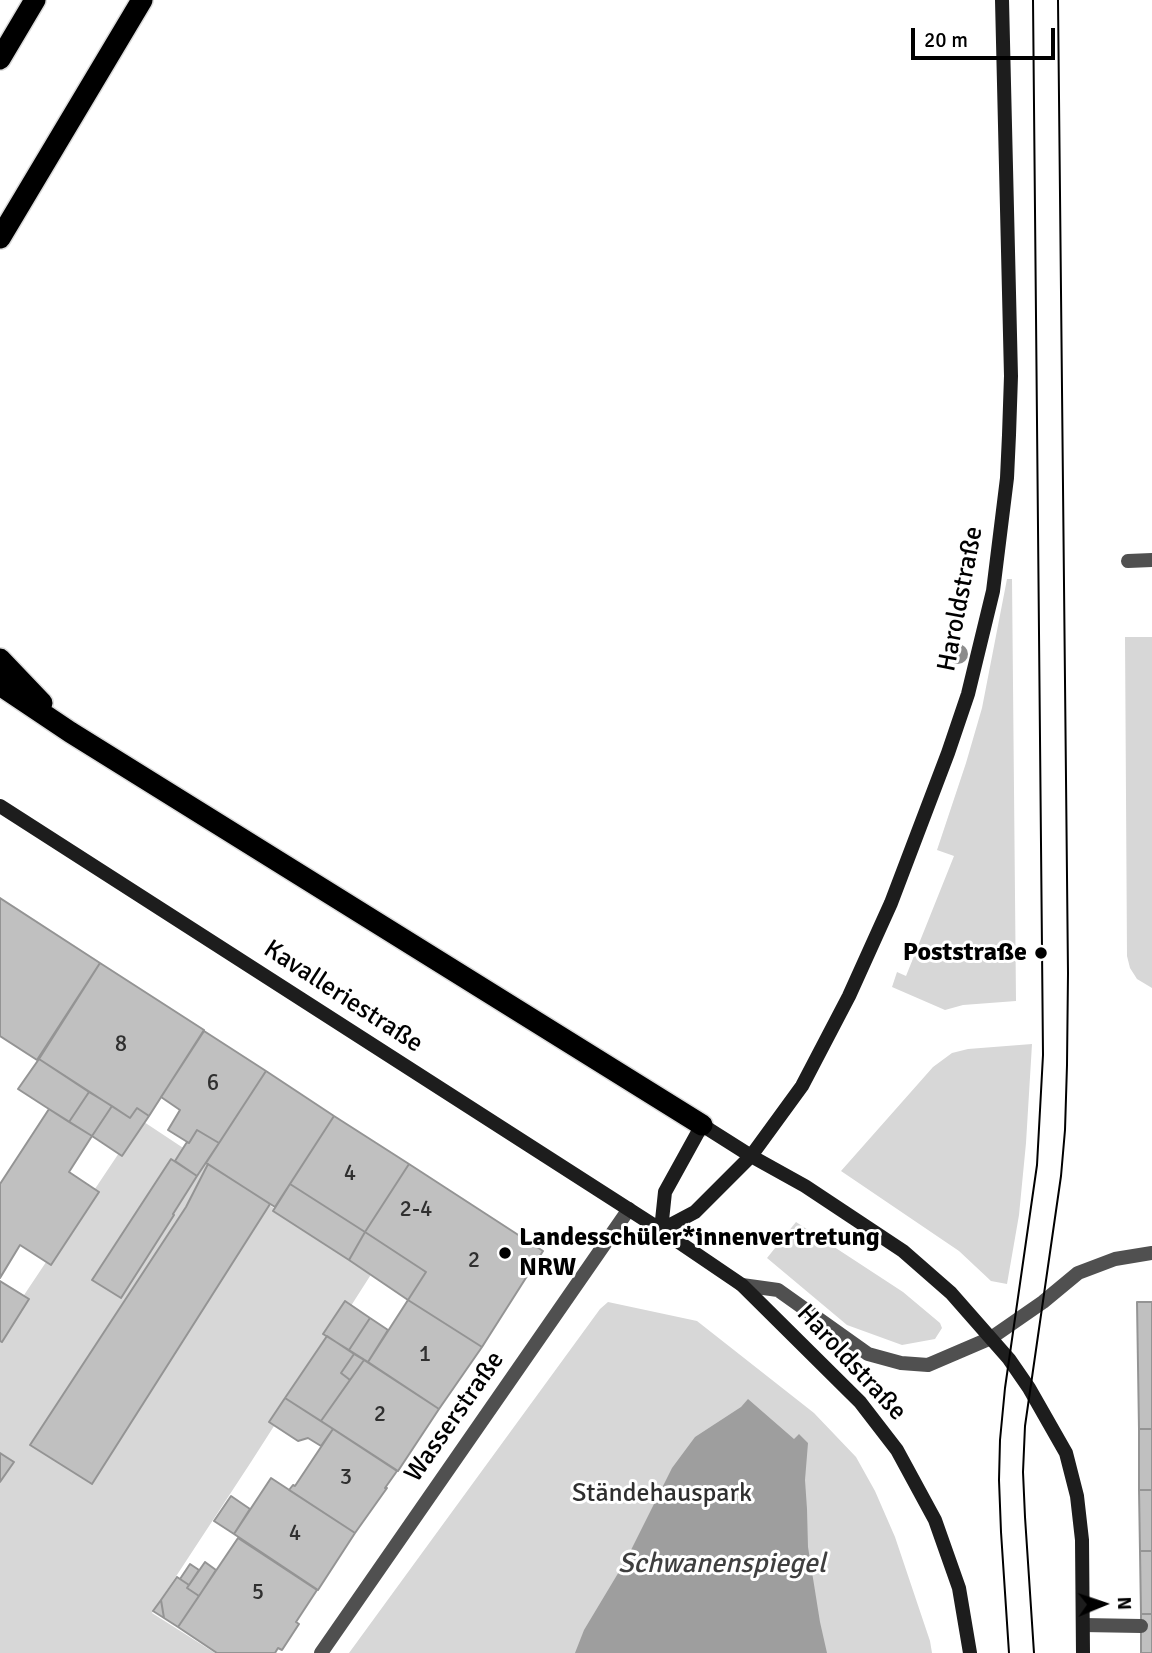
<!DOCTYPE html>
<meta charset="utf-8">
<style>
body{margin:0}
#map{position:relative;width:1152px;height:1653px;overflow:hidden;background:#fff;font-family:Signika,sans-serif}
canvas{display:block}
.north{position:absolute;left:1068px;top:1569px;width:70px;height:70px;-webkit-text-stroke:5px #fff;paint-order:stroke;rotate:88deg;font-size:19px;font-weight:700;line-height:28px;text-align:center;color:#000}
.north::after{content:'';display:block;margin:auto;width:24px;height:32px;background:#000;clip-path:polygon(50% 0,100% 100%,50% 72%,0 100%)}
.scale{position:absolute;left:911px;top:28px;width:144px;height:32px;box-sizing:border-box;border:4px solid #000;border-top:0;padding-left:9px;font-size:21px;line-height:24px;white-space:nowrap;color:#000;-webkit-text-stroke:5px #fff;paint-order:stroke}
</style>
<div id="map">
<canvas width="1152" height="1653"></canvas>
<div class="north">N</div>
<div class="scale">20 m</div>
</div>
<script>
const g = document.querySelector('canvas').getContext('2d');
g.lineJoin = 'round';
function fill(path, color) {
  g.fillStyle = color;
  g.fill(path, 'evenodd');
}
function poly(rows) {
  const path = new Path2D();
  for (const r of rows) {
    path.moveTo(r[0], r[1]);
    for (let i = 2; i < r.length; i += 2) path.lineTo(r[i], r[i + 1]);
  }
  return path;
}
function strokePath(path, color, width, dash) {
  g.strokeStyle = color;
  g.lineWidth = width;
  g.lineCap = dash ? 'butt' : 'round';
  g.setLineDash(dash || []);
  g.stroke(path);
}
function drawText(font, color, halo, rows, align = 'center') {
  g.font = font + ' Signika,sans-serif';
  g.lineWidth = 6;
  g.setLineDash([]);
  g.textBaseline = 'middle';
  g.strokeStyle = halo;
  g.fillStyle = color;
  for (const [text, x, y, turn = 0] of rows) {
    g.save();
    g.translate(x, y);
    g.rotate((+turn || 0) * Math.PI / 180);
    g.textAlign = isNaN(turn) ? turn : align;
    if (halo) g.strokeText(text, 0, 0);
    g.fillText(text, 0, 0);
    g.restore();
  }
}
fill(poly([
 [1007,579,1012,579,1016,1001,963,1005,945,1010,892,987,897,972,906,976,954,856,937,850,966,763,982,708],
 [1125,637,1152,637,1152,988,1137,979,1130,968,1127,956],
 [1032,1044,1026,1143,1019,1215,1007,1284,991,1281,959,1251,841,1171,933,1067,952,1053,968,1049],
 [141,1120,372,1273,251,1462,152,1613,215,1653,0,1653,0,1331],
 [796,1222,903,1292,940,1323,942,1328,935,1339,902,1345,847,1325,767,1258],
 [608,1302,697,1321,814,1413,856,1457,875,1491,895,1537,930,1641,932,1653,349,1653,600,1309]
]), '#d7d7d7');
fill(poly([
 [748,1399,794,1439,799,1434,808,1443,805,1480,807,1509,808,1547,820,1622,827,1653,575,1653,584,1630,626,1560,672,1468,695,1437,741,1407]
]), '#9e9e9e');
const building = poly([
 [0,898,100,963,37,1060,0,1036,0,898],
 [100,963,204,1030,149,1116,137,1108,130,1118,39,1059,100,963],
 [204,1031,266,1071,219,1143,197,1130,189,1143,168,1130,180,1110,161,1097,204,1031],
 [39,1059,89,1092,69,1122,18,1089,39,1059],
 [266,1071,334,1116,275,1207,206,1163,266,1071],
 [89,1092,112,1106,92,1136,69,1122,89,1092],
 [112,1106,130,1118,137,1108,149,1116,122,1156,92,1136,112,1106],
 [49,1109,92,1136,69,1172,99,1192,51,1265,20,1245,0,1278,0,1184,49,1109],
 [334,1116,409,1164,365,1232,290,1184,334,1116],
 [197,1130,219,1143,197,1176,175,1161,187,1142,189,1143,197,1130],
 [171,1159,197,1176,173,1214,174,1215,121,1298,92,1280,171,1159],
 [208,1164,270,1204,92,1484,30,1445,186,1207,208,1164],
 [409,1164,543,1251,482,1347,408,1300,426,1272,365,1232,409,1164],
 [290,1184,365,1232,349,1260,273,1211,290,1184],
 [365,1232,426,1272,408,1300,349,1260,365,1232],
 [0,1281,29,1299,2,1342,0,1341,0,1281],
 [408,1300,482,1347,439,1409,368,1362,408,1300],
 [345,1301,370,1318,349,1350,323,1334,345,1301],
 [1137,1302,1152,1302,1152,1429,1139,1429,1137,1302],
 [370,1318,388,1330,368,1362,349,1350,370,1318],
 [327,1336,354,1354,341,1373,350,1380,321,1421,285,1398,327,1336],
 [354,1354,364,1360,350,1380,341,1373,354,1354],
 [364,1360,439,1409,398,1471,321,1421,364,1360],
 [285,1398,333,1429,321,1446,308,1438,298,1441,269,1422,285,1398],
 [333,1429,397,1471,385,1488,387,1488,355,1533,289,1490,293,1485,295,1486,333,1429],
 [1139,1429,1152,1429,1152,1490,1139,1490,1139,1429],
 [0,1453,14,1462,0,1482,0,1453],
 [271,1478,355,1533,318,1590,234,1534,271,1478],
 [1139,1490,1152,1490,1152,1551,1140,1551,1139,1490],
 [231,1496,250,1509,234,1534,214,1521,231,1496],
 [238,1538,317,1590,296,1622,299,1624,282,1650,278,1648,275,1653,217,1653,178,1627,238,1538],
 [1140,1551,1152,1551,1152,1614,1141,1614,1140,1551],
 [205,1562,216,1570,199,1596,187,1588,205,1562],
 [190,1564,199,1570,189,1585,180,1579,190,1564],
 [177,1577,189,1585,187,1588,199,1596,178,1627,164,1618,161,1600,177,1577],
 [161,1600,164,1618,153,1611,161,1600],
 [1141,1614,1152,1614,1152,1653,1141,1653,1141,1614]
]);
fill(building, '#c0c0c0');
strokePath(building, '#949494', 2);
const highway = poly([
 [0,59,35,0],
 [0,238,142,0],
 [0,659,42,703],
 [0,685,70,732,702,1125]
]);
strokePath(highway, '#dbdbdb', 24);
strokePath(poly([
 [1083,1625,1141,1626]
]), '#505050', 14);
strokePath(poly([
 [1128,561,1152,560],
 [742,1285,778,1290,868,1354,901,1363,928,1365,991,1338,1043,1302,1078,1273,1115,1259,1152,1253],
 [321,1653,629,1209]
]), '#505050', 14);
strokePath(poly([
 [0,806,661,1230,742,1285,860,1402,897,1450,935,1520,959,1588,970,1653],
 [661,1230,695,1212,751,1156,802,1086,849,996,891,903,948,753,968,694,993,591,1007,478,1009,435,1011,376,1002,0],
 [661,1230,665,1192,702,1125,751,1156,805,1186,903,1251,951,1293,1009,1359,1029,1388,1066,1453,1077,1496,1082,1540,1083,1653]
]), '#1d1d1d', 14);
strokePath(highway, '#000', 21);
strokePath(poly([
 [1009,1653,1001,1532,999,1480,1000,1440,1005,1388,1037,1165,1043,1055,1033,0],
 [1034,1653,1025,1517,1023,1472,1025,1426,1061,1176,1065,1130,1067,1065,1068,973,1058,0]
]), '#000', 2);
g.fillStyle = '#8c8c8c';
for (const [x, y] of [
 [958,654]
]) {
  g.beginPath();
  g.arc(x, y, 10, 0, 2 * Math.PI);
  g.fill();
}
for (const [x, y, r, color] of [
 [1041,953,7,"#000"],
 [505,1253,7,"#000"]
]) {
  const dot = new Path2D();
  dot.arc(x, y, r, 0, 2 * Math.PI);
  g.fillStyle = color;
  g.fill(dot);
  strokePath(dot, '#fff', 2.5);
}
drawText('23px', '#303030', null, [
 ["8",121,1045],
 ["6",213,1084],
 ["4",350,1174],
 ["2-4",416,1210],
 ["2",474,1261],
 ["1",425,1355],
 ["2",380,1415],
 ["3",346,1478],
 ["4",295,1534],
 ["5",258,1593]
]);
drawText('26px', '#000', '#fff', [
 ["Haroldstraße",961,599,-79],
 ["Kavalleriestraße",343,997,33],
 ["Haroldstraße",851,1363,47],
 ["Wasserstraße",455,1417,-55]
]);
drawText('bold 26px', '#000', '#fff', [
 ["Poststraße",1027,953],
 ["Landesschüler*innenvertretung",519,1238,"left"],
 ["NRW",519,1268,"left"]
], 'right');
drawText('26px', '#2e2e2e', '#fff', [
 ["Ständehauspark",662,1494]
]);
drawText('italic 28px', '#3f3f3f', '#fff', [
 ["Schwanenspiegel",722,1565]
]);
</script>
